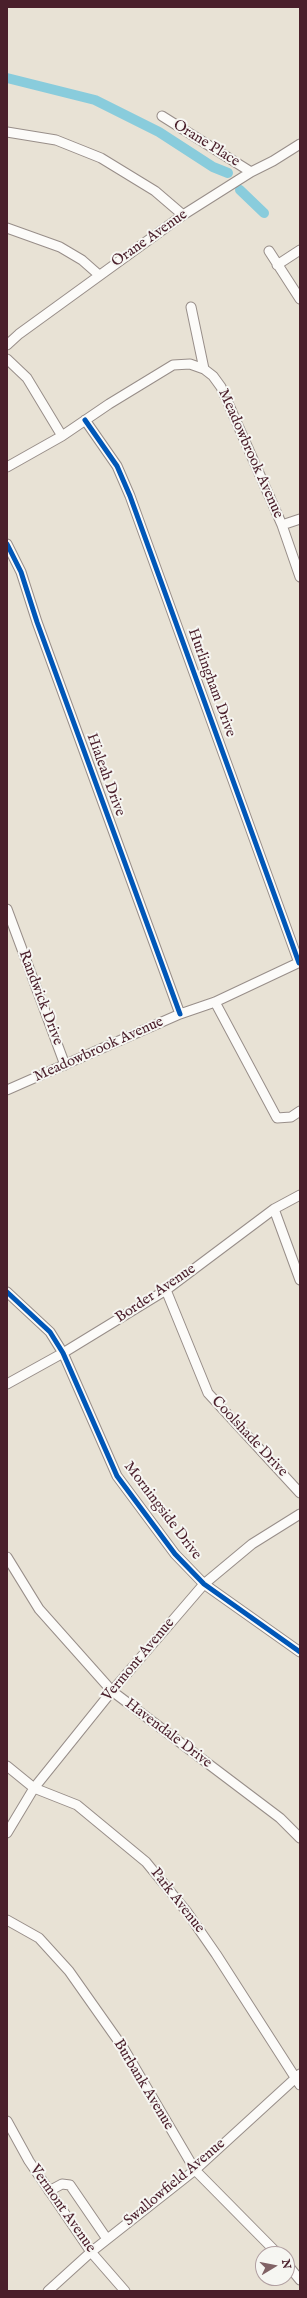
<!DOCTYPE html>
<style>
body{margin:0}
#map{position:relative;width:307px;height:2298px;overflow:hidden;background:#e8e2d5;font-family:"IM FELL English",serif}
canvas{display:block}
.frame{position:absolute;inset:0;border:8px solid #4a1f2b;pointer-events:none}
.north{position:absolute;left:255px;top:2246px;width:40px;height:40px;box-sizing:border-box;background:#f6f6f2;border:1px solid #b1a0a2;border-radius:50%;rotate:80deg;font-size:11px;font-weight:700;line-height:16px;text-align:center;color:#4a1f2b}
.north::after{content:'';display:block;margin:auto;width:14px;height:18px;background:#816366;clip-path:polygon(50% 0,100% 100%,50% 72%,0 100%)}
</style>
<div id="map">
<canvas width="307" height="2298"></canvas>
<div class="frame"></div>
<div class="north">N</div>
</div>
<script>
const g = document.querySelector('canvas').getContext('2d');
g.lineJoin = 'round';
function poly(rows) {
  const path = new Path2D();
  for (const r of rows) {
    path.moveTo(r[0], r[1]);
    for (let i = 2; i < r.length; i += 2) path.lineTo(r[i], r[i + 1]);
  }
  return path;
}
function strokePath(path, color, width, dash) {
  g.strokeStyle = color;
  g.lineWidth = width;
  g.lineCap = dash ? 'butt' : 'round';
  g.setLineDash(dash || []);
  g.stroke(path);
}
function drawText(font, color, halo, rows, align = 'center') {
  g.font = font + ' "IM FELL English",serif';
  g.lineWidth = 4;
  g.setLineDash([]);
  g.textBaseline = 'middle';
  g.strokeStyle = halo;
  g.fillStyle = color;
  for (const [text, x, y, turn = 0] of rows) {
    g.save();
    g.translate(x, y);
    g.rotate((+turn || 0) * Math.PI / 180);
    g.textAlign = isNaN(turn) ? turn : align;
    if (halo) g.strokeText(text, 0, 0);
    g.fillText(text, 0, 0);
    g.restore();
  }
}
strokePath(poly([
 [7,78,95,100,159,132,213,167,228,173],
 [240,190,264,213]
]), '#89ccdc', 10);
const street = poly([
 [162,116,251,172],
 [7,132,56,140,101,158,155,191,183,215],
 [7,228,60,247,82,260,99,275],
 [269,251,300,299],
 [277,265,300,250],
 [191,307,204,369],
 [7,345,19,334,183,215,251,172,273,161,300,144],
 [7,359,27,378,62,436],
 [85,420,117,466,130,496,299,963],
 [7,467,62,436,109,404,173,365,190,364,204,369,213,376,221,387,282,525,300,577],
 [282,525,300,519],
 [7,544,21,572,37,622,180,1014],
 [7,909,65,1065],
 [215,1002,277,1118,291,1117,300,1111],
 [7,1090,180,1014,215,1002,300,962],
 [274,1209,300,1280],
 [166,1290,208,1393,300,1493],
 [7,1292,50,1332,63,1353,117,1476,175,1554,204,1584,300,1652],
 [7,1384,63,1353,166,1290,274,1209,300,1195],
 [7,1557,39,1609,112,1691,280,1818,300,1838],
 [7,1766,34,1788,77,1805,146,1862,187,1912,216,1954,300,2085],
 [7,1833,34,1788,112,1691,204,1584,252,1544,300,1514],
 [7,1920,39,1938,69,1971,124,2049,195,2170,278,2254],
 [7,2121,29,2161,91,2252,125,2291],
 [49,2191,62,2184,70,2185,107,2239],
 [287,2264,300,2280],
 [48,2291,91,2252,195,2170,300,2074]
]);
strokePath(street, '#988e89', 11);
strokePath(street, '#fcfbf9', 9);
strokePath(poly([
 [85,420,117,466,130,496,299,963],
 [7,544,21,572,37,622,180,1014],
 [7,1292,50,1332,63,1353,117,1476,175,1554,204,1584,300,1652]
]), '#0057b8', 5);
drawText('15px', '#4a1f2b', '#f6f6f2', [
 ["Orane Place",206,144,32],
 ["Orane Avenue",150,239,-35],
 ["Meadowbrook Avenue",250,454,66],
 ["Hurlingham Drive",211,683,70],
 ["Hialeah Drive",105,775,70],
 ["Randwick Drive",40,998,69],
 ["Meadowbrook Avenue",99,1050,-24],
 ["Border Avenue",156,1294,-34],
 ["Coolshade Drive",249,1437,47],
 ["Morningside Drive",162,1511,53],
 ["Vermont Avenue",139,1660,-50],
 ["Havendale Drive",168,1734,37],
 ["Park Avenue",177,1901,52],
 ["Burbank Avenue",143,2085,59],
 ["Swallowfield Avenue",175,2183,-40],
 ["Vermont Avenue",62,2209,55]
]);
</script>
